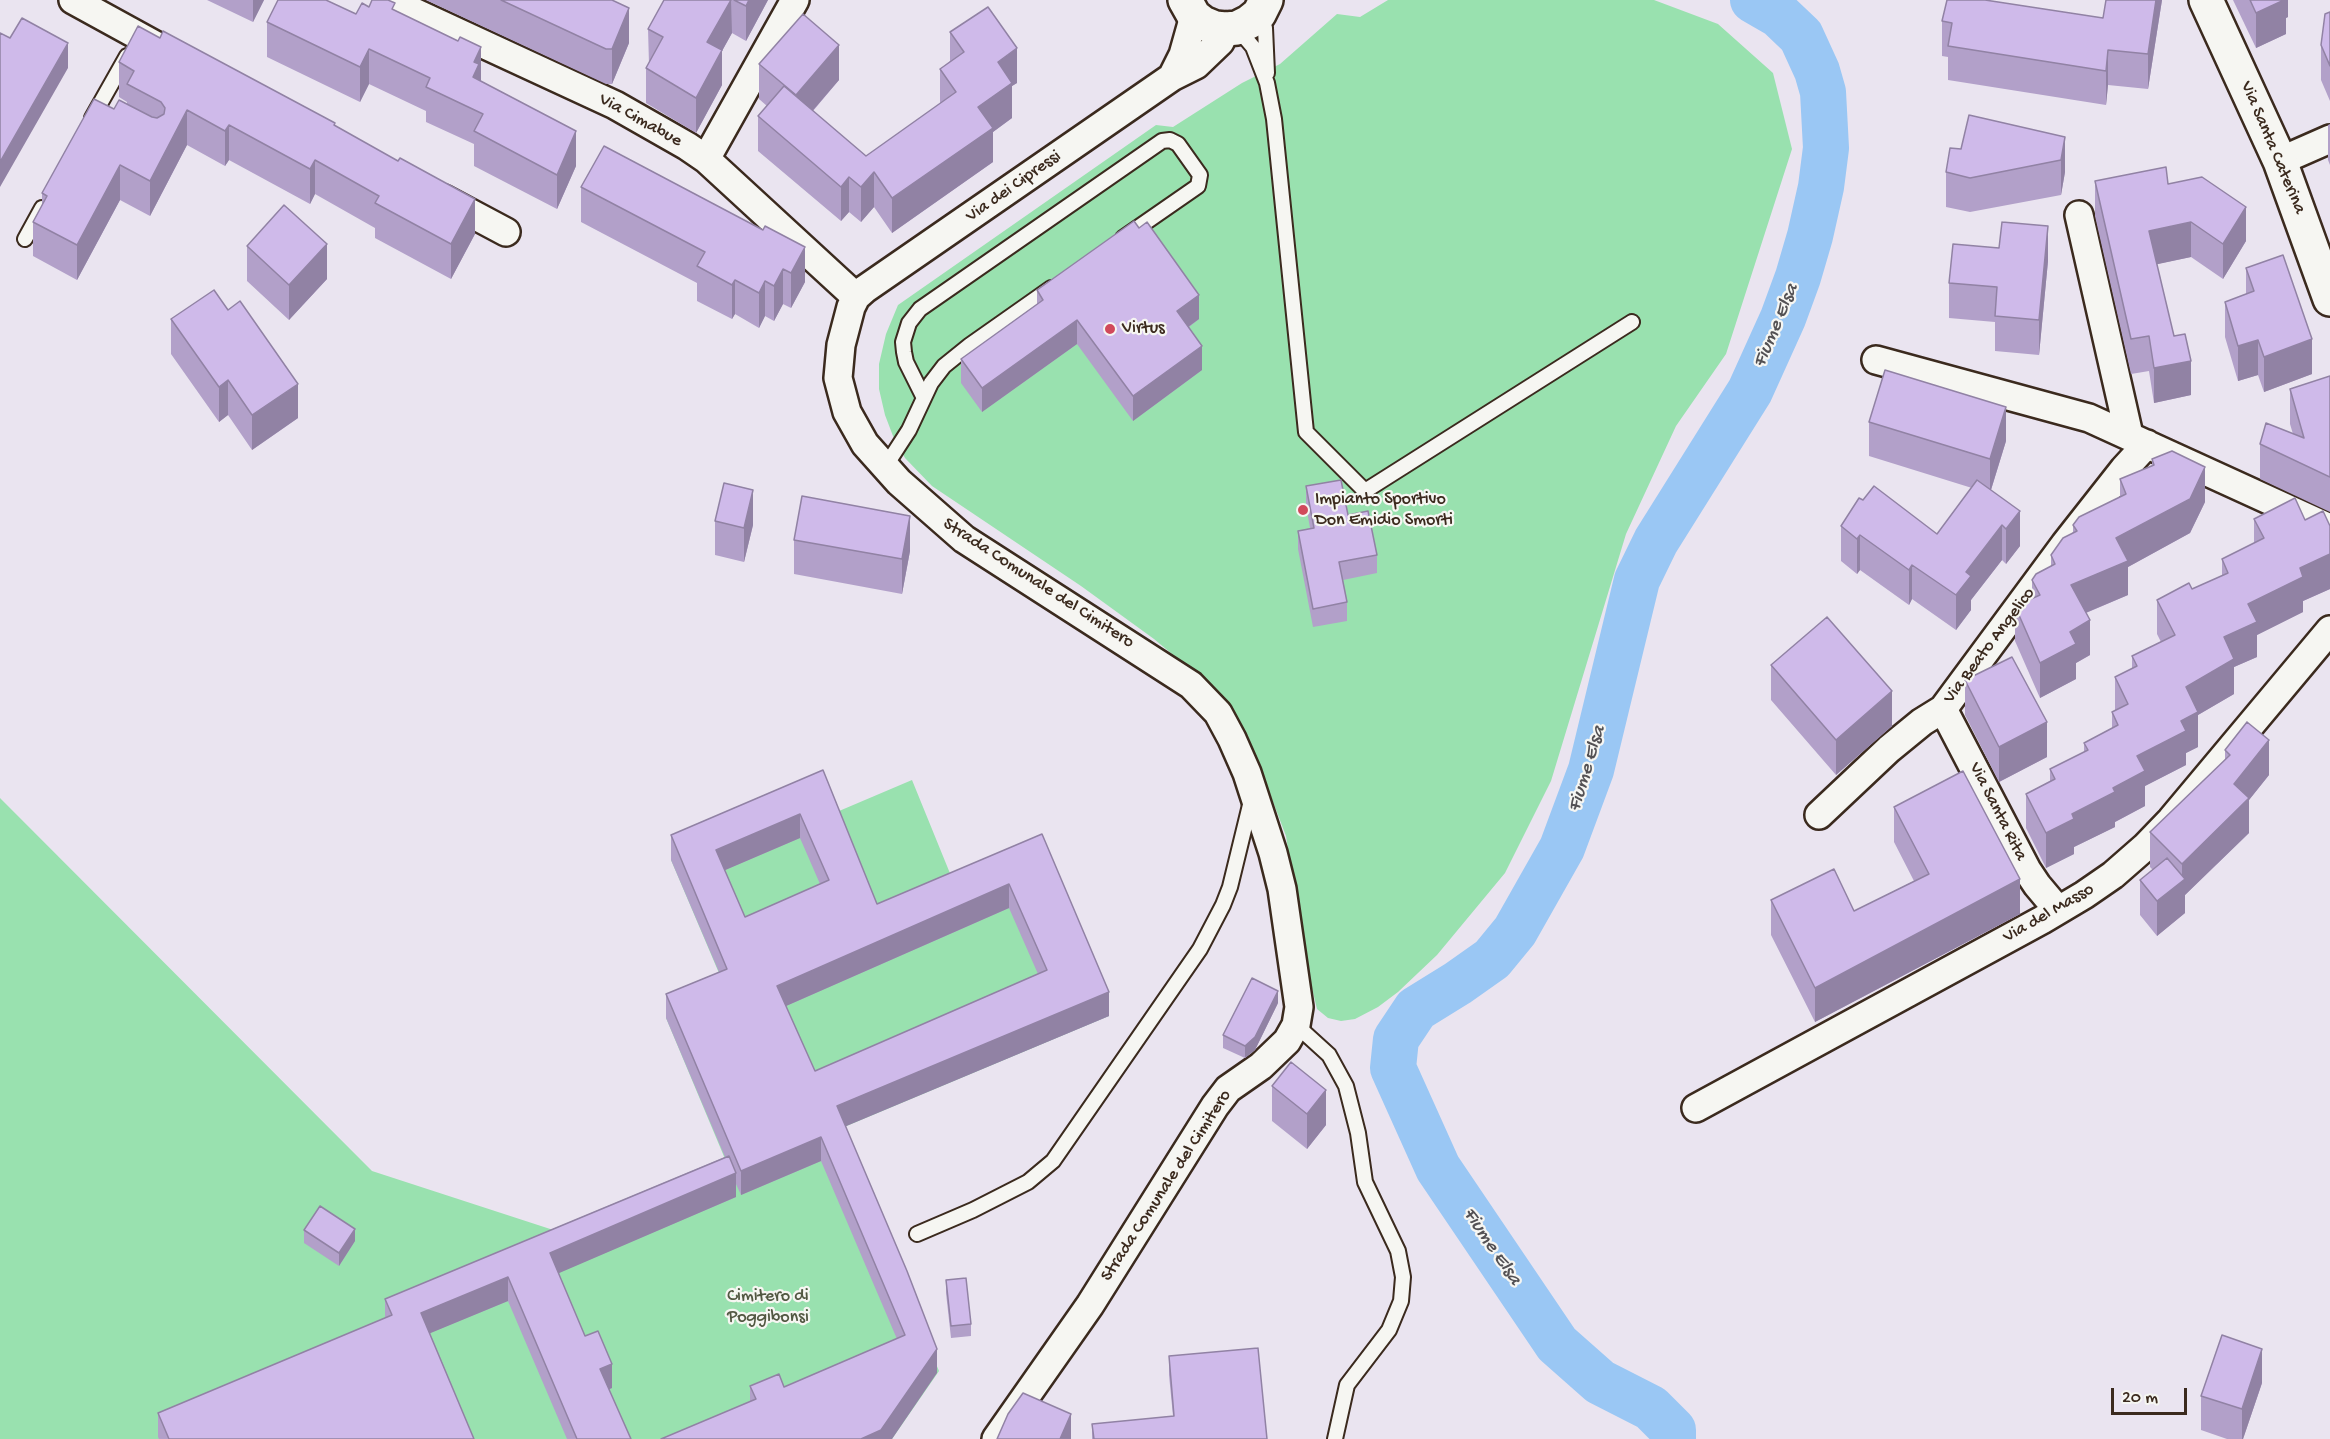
<!DOCTYPE html>
<style>
body{margin:0}
#map{position:relative;width:2330px;height:1439px;overflow:hidden;background:#eae4f0;font-family:"Gochi Hand",sans-serif}
canvas{display:block}
.scale{position:absolute;left:2111px;top:1388px;width:76px;height:27px;box-sizing:border-box;border:3px solid #3b2a1e;border-top:0;padding-left:8px;font-size:18px;line-height:21px;white-space:nowrap;color:#3b2a1e;-webkit-text-stroke:4px #f6f6f2;paint-order:stroke}
</style>
<div id="map">
<canvas width="2330" height="1439"></canvas>
<div class="scale">20 m</div>
</div>
<script>
const g = document.querySelector('canvas').getContext('2d');
g.lineJoin = 'round';
function fill(path, color) {
  g.fillStyle = color;
  g.fill(path, 'evenodd');
}
function poly(rows) {
  const path = new Path2D();
  for (const r of rows) {
    path.moveTo(r[0], r[1]);
    for (let i = 2; i < r.length; i += 2) path.lineTo(r[i], r[i + 1]);
  }
  return path;
}
function strokePath(path, color, width, dash) {
  g.strokeStyle = color;
  g.lineWidth = width;
  g.lineCap = dash ? 'butt' : 'round';
  g.setLineDash(dash || []);
  g.stroke(path);
}
function drawText(font, color, halo, rows, align = 'center') {
  g.font = font + ' "Gochi Hand",sans-serif';
  g.lineWidth = 4.5;
  g.setLineDash([]);
  g.textBaseline = 'middle';
  g.strokeStyle = halo;
  g.fillStyle = color;
  for (const [text, x, y, turn = 0] of rows) {
    g.save();
    g.translate(x, y);
    g.rotate((+turn || 0) * Math.PI / 180);
    g.textAlign = isNaN(turn) ? turn : align;
    if (halo) g.strokeText(text, 0, 0);
    g.fillText(text, 0, 0);
    g.restore();
  }
}
fill(poly([
 [1388,0,1654,0,1718,24,1773,73,1792,149,1726,354,1676,426,1626,534,1551,781,1505,873,1437,955,1398,992,1378,1007,1355,1019,1341,1021,1328,1018,1317,1009,1304,955,1286,836,1248,736,1234,713,1215,690,1154,639,1081,586,932,486,905,458,893,436,885,415,879,389,879,364,886,334,898,305,1156,125,1173,127,1242,83,1280,64,1337,14,1360,17],
 [912,780,958,893,1042,858,1109,1016,837,1130,939,1371,892,1439,0,1439,0,798,372,1171,584,1240,733,1178,666,1018,727,992,671,860,832,814]
]), '#99e1af');
strokePath(poly([
 [1673,1439,1673,1430,1651,1408,1600,1382,1557,1344,1438,1168,1393,1068,1396,1039,1416,1009,1458,983,1492,959,1515,931,1562,848,1591,770,1637,580,1656,541,1750,391,1783,318,1798,277,1810,236,1821,187,1826,148,1823,92,1817,71,1801,36,1779,15,1753,0]
]), '#9ac7f4', 46);
const service = poly([
 [1259,14,1265,28,1267,73],
 [1237,28,1253,47,1267,83,1274,119,1306,432,1365,491,1632,322],
 [92,118,127,56],
 [25,239,42,208],
 [923,396,906,362,904,352,903,342,909,323,920,309,1162,141,1170,140,1178,144,1200,175,1198,186,1123,238],
 [885,467,909,430,931,383,944,366,970,345,1051,288],
 [1296,1025,1329,1055,1346,1086,1358,1133,1365,1182,1398,1251,1403,1277,1401,1301,1389,1330,1347,1385,1335,1439],
 [917,1234,973,1210,1028,1182,1053,1161,1200,949,1223,905,1230,887,1251,801]
]);
const minor = poly([
 [73,0,166,51],
 [388,0,615,105,687,146,706,159,856,297],
 [1172,77,1183,55,1194,16],
 [706,159,795,0],
 [2280,161,2330,139],
 [444,199,506,232],
 [2079,215,2129,435],
 [1876,360,2089,418,2330,528],
 [1943,709,2027,870,2037,885,2058,910],
 [1819,815,1889,749,1922,722,1943,709,2065,544,2124,469,2147,444],
 [1696,1108,2042,920,2084,895,2113,875,2145,847,2171,820,2330,630],
 [996,1439,1090,1305,1215,1106,1228,1089,1261,1066,1287,1041,1296,1025,1299,1007,1282,889,1273,853,1247,773,1232,739,1218,713,1191,685,964,539,899,482,865,444,847,412,838,378,841,345,851,307,856,297,865,289,1172,77,1196,65,1220,42,1226,29]
]);
const secondary = poly([
 [1185,0,1194,16,1203,23,1215,28,1226,29,1237,28,1249,22,1259,14,1266,0],
 [2206,0,2280,161,2330,299]
]);
strokePath(service, '#3b2a1e', 18);
strokePath(minor, '#3b2a1e', 32);
strokePath(secondary, '#3b2a1e', 38);
strokePath(service, '#f6f6f2', 14);
strokePath(minor, '#f6f6f2', 27);
strokePath(secondary, '#f6f6f2', 33);
fill(poly([
 [207,0,264,0,253,22],
 [426,0,612,0,629,43,612,84,606,84],
 [664,0,768,0,746,41,732,33,722,51,722,85,696,133,646,103,646,68,649,64,648,29],
 [2106,0,2162,0,2148,89,2108,85,2106,105,1948,80,1948,57,1942,56,1942,21,2103,18],
 [2233,0,2288,0,2288,17,2286,18,2286,34,2256,48],
 [369,7,395,10,481,82,576,166,557,209,474,166,474,144,426,122,426,111,369,84,360,102,267,57,267,22,356,14],
 [2330,12,2330,101,2321,80,2321,45],
 [950,32,1017,83,1012,86,1012,118,993,132,993,162,892,233,874,207,861,222,849,212,841,221,758,151,758,116,767,106,759,99,759,64,839,80,813,111,866,156,940,104,940,69,950,61],
 [160,38,335,126,475,234,451,279,375,238,375,228,315,194,310,204,229,160,225,166,187,145,150,216,120,200,77,280,33,256,33,222,42,205,42,193,114,109,127,104,127,102,119,97,119,62],
 [2330,124,2330,165,2328,160,2328,125],
 [2065,137,2065,172,2061,195,1970,212,1946,207,1946,172,1961,149],
 [604,146,805,282,791,308,783,304,774,321,765,316,759,328,735,314,732,319,697,301,697,283,581,222,581,187],
 [2095,181,2168,184,2246,241,2223,279,2191,257,2157,264,2174,336,2191,395,2154,403,2149,371,2131,374,2095,216],
 [247,246,327,279,289,320,247,281],
 [2048,261,2039,355,1995,351,1995,322,1949,318,1949,283],
 [2246,268,2312,374,2264,392,2258,375,2238,381,2225,337,2225,302,2246,294],
 [1037,290,1199,319,1189,327,1202,370,1133,421,1077,344,982,412,961,383,961,359,1037,304],
 [228,310,298,418,252,450,228,415,219,422,171,354,171,319],
 [2330,376,2330,512,2260,479,2260,444,2293,434,2290,424,2290,389],
 [1869,422,2006,441,1991,490,2020,546,2006,564,2002,560,1971,600,1971,610,1956,630,1912,599,1909,605,1860,570,1857,574,1841,561,1841,526,1937,534,1972,488,1869,456],
 [2152,459,2205,502,2190,533,2128,567,2128,595,2086,613,2090,655,2076,663,2076,679,2040,698,2015,641,2015,606,2032,598,2032,580,2051,567,2051,555,2073,532,2073,525,2120,497,2120,479,2152,466],
 [1306,486,1348,515,1377,555,1377,573,1343,580,1347,602,1347,621,1313,627,1298,549,1298,531,1310,528,1306,505],
 [2254,519,2305,520,2330,526,2330,589,2303,601,2303,612,2257,635,2257,657,2234,667,2234,694,2198,715,2198,747,2186,753,2186,765,2145,786,2145,806,2115,822,2115,827,2074,847,2074,854,2046,868,2026,828,2026,794,2050,781,2050,769,2084,752,2084,743,2112,728,2112,712,2115,711,2115,677,2132,669,2132,656,2161,642,2157,634,2157,600,2192,589,2222,576,2222,559,2254,543],
 [715,521,753,525,744,562,715,555],
 [794,540,910,551,902,594,794,574],
 [1771,665,1892,726,1836,775,1771,700],
 [1965,680,2047,757,1999,782,1965,715],
 [2225,750,2269,775,2249,800,2249,833,2185,895,2185,913,2157,936,2140,915,2140,880,2153,870,2150,867,2150,832,2225,760],
 [823,770,877,904,1042,834,1109,1016,845,1126,937,1373,750,1401,750,1386,784,1387,897,1339,821,1161,741,1195,736,1184,736,1197,558,1273,585,1336,612,1388,609,1389,631,1439,567,1439,508,1301,430,1333,474,1439,159,1439,158,1437,158,1413,385,1318,385,1299,725,1157,666,1018,666,994,719,972,671,860,671,835],
 [800,838,820,884,745,917,725,870],
 [1009,908,1038,974,815,1071,786,1006],
 [1894,807,2020,914,1815,1022,1771,935,1771,900,1854,911,1914,881,1894,842],
 [1278,1003,1255,1050,1245,1058,1223,1048,1223,1035],
 [1272,1086,1326,1125,1307,1149,1272,1121],
 [304,1230,355,1241,339,1266,304,1243],
 [946,1280,971,1324,971,1336,951,1338,946,1293],
 [1169,1356,1267,1439,1092,1439,1092,1424,1173,1416,1169,1375],
 [2262,1383,2243,1439,2227,1439,2201,1430,2201,1396]
]), '#b2a0c9');
fill(poly([
 [253,0,264,0,253,22],
 [731,0,732,33,722,51,722,85,696,133,696,98,707,42],
 [749,0,768,0,746,41,746,6],
 [2156,0,2162,0,2148,89,2148,54],
 [2280,0,2288,0,2288,17,2286,18,2286,34,2256,48,2256,13],
 [629,8,629,43,612,84,612,49],
 [68,43,68,68,0,187,0,162],
 [839,45,839,80,796,130,796,95],
 [481,47,481,82,473,77,474,62],
 [1017,48,1017,83,1012,86,1012,118,993,132,993,162,892,233,892,198,998,62],
 [369,49,369,84,360,102,360,67],
 [2108,50,2108,85,2106,105,2106,71],
 [187,110,187,145,150,216,150,181],
 [229,125,229,160,225,166,225,131],
 [576,131,576,166,557,209,557,175],
 [2065,137,2065,172,2061,195,2061,160],
 [315,160,315,194,310,204,310,169],
 [120,165,120,200,77,280,77,245],
 [874,172,874,207,861,222,861,187],
 [849,177,849,212,841,221,841,187],
 [475,199,475,234,451,279,451,244],
 [2246,207,2246,241,2223,279,2223,244],
 [2191,222,2191,257,2149,266,2149,231],
 [2048,226,2048,261,2039,355,2039,320],
 [327,244,327,279,289,320,289,285],
 [805,247,805,282,791,308,791,273],
 [783,269,783,304,774,321,774,286],
 [735,280,735,314,732,319,732,285],
 [765,281,765,316,759,328,759,293],
 [1199,295,1199,319,1177,335,1177,311],
 [1077,320,1077,344,982,412,982,388],
 [2312,339,2312,374,2264,392,2264,357],
 [2258,340,2258,375,2238,381,2238,346],
 [1202,346,1202,370,1133,421,1133,396],
 [2191,361,2191,395,2154,403,2154,368],
 [228,380,228,415,219,422,219,387],
 [298,384,298,418,252,450,252,415],
 [2006,407,2006,441,1990,493,1990,459],
 [2205,467,2205,502,2190,533,2128,567,2128,595,2071,619,2071,585,2116,538],
 [753,490,753,525,744,562,744,528],
 [2020,511,2020,546,2006,564,2006,529],
 [910,516,910,551,902,594,902,559],
 [2002,525,2002,560,1971,600,1971,610,1956,630,1956,595,1966,572],
 [1860,535,1860,570,1857,574,1857,539],
 [2330,554,2330,589,2303,601,2303,612,2257,635,2257,657,2234,667,2234,694,2198,715,2198,747,2186,753,2186,765,2145,786,2145,806,2115,822,2115,827,2074,847,2074,854,2046,868,2046,833,2072,814,2113,788,2137,756,2181,721,2186,687,2248,604,2300,568],
 [1912,565,1912,599,1909,605,1909,570],
 [2090,620,2090,655,2076,663,2076,679,2040,698,2040,663,2070,632],
 [1892,691,1892,726,1836,775,1836,740],
 [2047,722,2047,757,1999,782,1999,747],
 [2269,740,2269,775,2249,800,2249,833,2185,895,2185,913,2157,936,2157,901,2182,881,2182,864,2234,784],
 [800,814,800,838,716,874,716,850],
 [2020,879,2020,914,1815,1022,1815,988],
 [1009,884,1009,908,777,1010,777,986],
 [1278,991,1278,1003,1255,1050,1245,1058,1245,1046],
 [1109,992,1109,1016,837,1130,837,1106],
 [1326,1090,1326,1125,1307,1149,1307,1114],
 [821,1137,821,1161,741,1195,741,1171],
 [736,1173,736,1197,550,1277,550,1253],
 [355,1229,355,1241,339,1266,339,1253],
 [508,1277,508,1301,421,1337,421,1313],
 [937,1349,937,1373,892,1439,861,1439],
 [2262,1349,2262,1383,2243,1439,2242,1439,2242,1409],
 [612,1364,612,1388,600,1393,600,1369],
 [1071,1414,1071,1439,1060,1439]
]), '#9182a4');
const building = poly([
 [278,0,326,0,356,14,362,3,369,7,372,0,388,0,395,3,392,9,458,41,460,37,481,47,474,62,479,64,473,77,576,131,557,175,474,131,483,114,426,87,430,78,369,49,360,67,267,22,278,0],
 [501,0,612,0,629,8,612,49,606,49,501,0],
 [664,0,731,0,707,42,722,50,696,98,646,68,663,37,648,29,664,0],
 [734,0,749,0,746,6,734,0],
 [1947,0,1985,0,2103,18,2106,0,2156,0,2148,54,2108,50,2106,71,1948,46,1952,23,1942,21,1947,0],
 [2250,0,2284,0,2256,13,2250,0],
 [988,7,1017,48,998,62,1012,83,978,107,993,128,892,198,874,172,861,187,849,177,841,187,758,116,784,86,866,156,956,92,940,69,964,52,950,32,988,7],
 [2330,12,2330,66,2321,45,2325,14,2330,12],
 [803,14,839,45,796,95,759,64,803,14],
 [22,18,68,43,0,162,0,33,10,38,22,18],
 [138,26,160,38,163,31,335,123,334,125,398,161,400,158,475,199,451,244,375,203,379,196,315,160,310,169,229,125,225,131,187,110,150,181,120,165,77,245,33,222,47,196,42,193,94,99,114,109,119,100,152,117,157,118,164,114,165,108,161,102,127,84,134,71,119,62,138,26],
 [1969,115,2065,137,2061,160,1970,178,1946,172,1950,148,1961,149,1969,115],
 [604,146,763,230,765,226,805,247,791,273,783,269,774,286,765,281,759,293,735,280,732,285,697,266,705,252,581,187,604,146],
 [2166,167,2168,184,2202,177,2246,207,2223,244,2191,222,2149,231,2174,336,2185,334,2191,361,2154,368,2149,336,2131,339,2095,181,2166,167],
 [284,205,327,244,289,285,247,246,284,205],
 [1134,221,1139,228,1147,222,1199,295,1177,311,1202,346,1133,396,1077,320,982,388,961,359,1043,300,1037,290,1134,221],
 [2002,222,2048,226,2039,320,1995,316,1997,287,1949,283,1953,244,1999,248,2002,222],
 [2283,255,2312,339,2264,357,2258,340,2238,346,2225,302,2254,291,2246,268,2283,255],
 [214,290,228,310,240,301,298,384,252,415,228,380,219,387,171,319,214,290],
 [1885,370,2006,407,1990,459,1869,422,1885,370],
 [2330,376,2330,477,2260,444,2266,423,2304,438,2290,389,2330,376],
 [2172,451,2205,467,2190,499,2116,538,2128,561,2071,585,2090,620,2070,632,2076,644,2040,663,2015,606,2040,595,2032,580,2036,574,2055,564,2051,555,2063,538,2077,531,2073,525,2079,517,2126,494,2120,479,2154,465,2152,459,2172,451],
 [1341,480,1348,515,1368,511,1377,555,1339,562,1347,602,1313,609,1298,531,1314,528,1306,486,1341,480],
 [1977,480,2020,511,2006,529,2002,525,1966,572,1971,576,1956,595,1912,565,1909,570,1860,535,1857,539,1841,526,1859,498,1863,500,1874,486,1937,534,1977,480],
 [724,483,753,490,744,528,715,521,724,483],
 [802,496,910,516,902,559,794,540,802,496],
 [2295,498,2305,520,2323,511,2330,526,2330,554,2300,568,2303,577,2248,604,2257,622,2224,637,2234,659,2186,687,2198,712,2181,721,2186,731,2137,756,2145,771,2113,788,2115,792,2072,814,2074,819,2046,833,2026,794,2055,779,2050,769,2088,750,2084,743,2118,725,2112,712,2128,704,2115,677,2137,666,2132,656,2175,635,2157,600,2189,583,2192,589,2228,573,2222,559,2264,538,2254,519,2295,498],
 [1827,617,1892,691,1836,740,1771,665,1827,617],
 [2012,657,2047,722,1999,747,1965,680,2012,657],
 [2247,722,2269,740,2234,784,2249,798,2182,864,2150,832,2230,755,2225,750,2247,722],
 [823,770,877,904,1042,834,1109,992,837,1106,907,1271,937,1349,881,1430,861,1439,661,1439,756,1399,750,1386,779,1374,784,1387,905,1335,821,1137,741,1171,666,994,727,969,671,835,823,770],
 [800,814,829,880,745,917,716,850,800,814],
 [1009,884,1047,970,815,1071,777,986,1009,884],
 [1963,771,2020,879,1815,988,1771,900,1834,869,1854,911,1929,874,1894,807,1963,771],
 [2167,858,2185,879,2157,901,2140,880,2167,858],
 [1252,978,1278,991,1255,1037,1245,1046,1223,1035,1252,978],
 [1291,1062,1326,1090,1307,1114,1272,1086,1291,1062],
 [729,1156,736,1173,550,1253,585,1336,598,1331,612,1364,600,1369,631,1439,577,1439,508,1277,421,1313,474,1439,169,1439,158,1413,392,1315,385,1299,729,1156],
 [320,1206,355,1229,339,1253,304,1230,320,1206],
 [966,1278,971,1324,951,1326,946,1280,966,1278],
 [2222,1335,2262,1349,2242,1409,2201,1396,2222,1335],
 [1258,1348,1267,1439,1094,1439,1092,1424,1174,1416,1169,1356,1258,1348],
 [1023,1393,1071,1414,1060,1439,997,1439,1008,1414,1023,1393]
]);
fill(building, '#cfbaea');
strokePath(building, '#9182a4', 1.5);
for (const [x, y, r, color] of [
 [1110,329,6,"#d1495b"],
 [1303,510,6,"#d1495b"]
]) {
  const dot = new Path2D();
  dot.arc(x, y, r, 0, 2 * Math.PI);
  g.fillStyle = color;
  g.fill(dot);
  strokePath(dot, '#f6f6f2', 2);
}
drawText('18px', '#3b2a1e', '#f6f6f2', [
 ["Via Cimabue",640,121,29],
 ["Via Santa Caterina",2272,148,67],
 ["Via dei Cipressi",1014,187,-35],
 ["Strada Comunale del Cimitero",1038,584,33],
 ["Via Beato Angelico",1990,646,-53],
 ["Via Santa Rita",1997,812,63],
 ["Via del Masso",2049,914,-30],
 ["Strada Comunale del Cimitero",1167,1186,-57]
]);
drawText('18px', '#3b2a1e', '#f6f6f2', [
 ["Virtus",1122,329],
 ["Impianto Sportivo",1315,500],
 ["Don Emidio Smorti",1315,521]
], 'left');
drawText('18px', '#525842', '#f6f6f2', [
 ["Cimitero di",768,1297],
 ["Poggibonsi",768,1318]
]);
drawText('italic 20px', '#535154', '#f6f6f2', [
 ["Fiume Elsa",1777,326,-67],
 ["Fiume Elsa",1588,769,-73],
 ["Fiume Elsa",1491,1247,56]
]);
</script>
